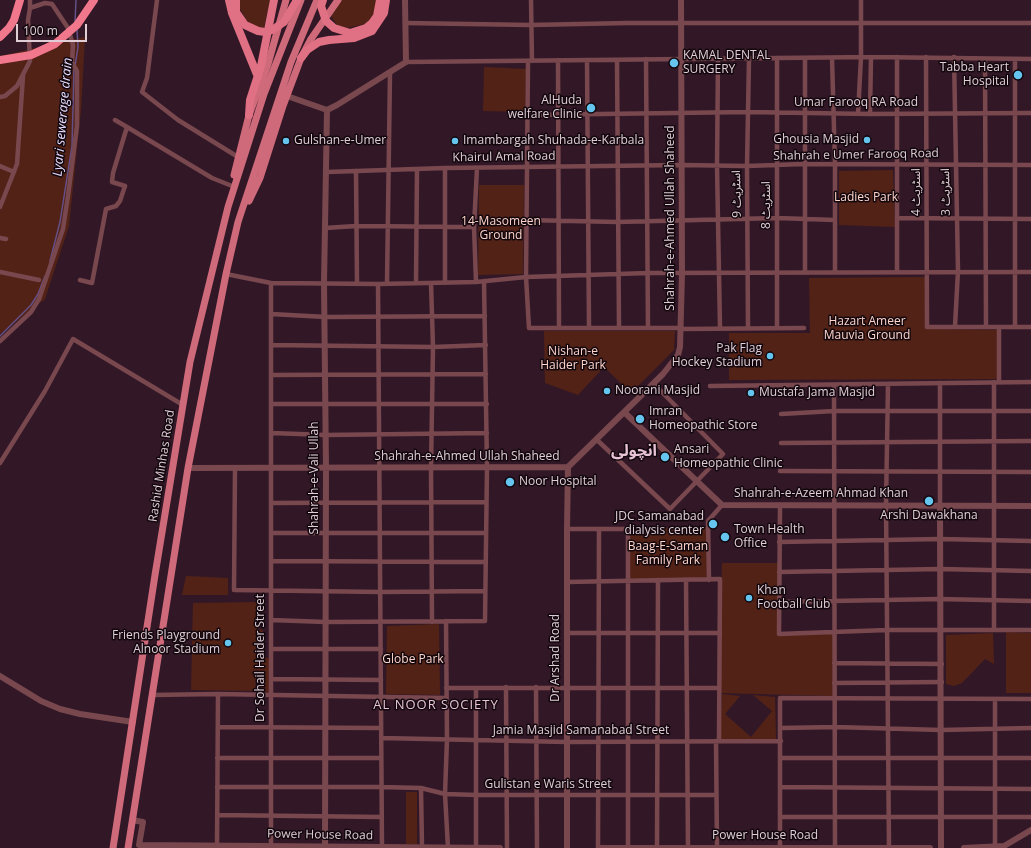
<!DOCTYPE html>
<meta charset="utf-8">
<style>
body{margin:0}
#map{position:relative;width:1031px;height:848px;overflow:hidden;background:#321826;font-family:"Open Sans",sans-serif}
canvas{display:block}
.scale{position:absolute;left:16px;top:24px;width:71px;height:18px;box-sizing:border-box;border:2px solid #e0cdd6;border-top:0;padding-left:5px;font-size:12px;line-height:14px;white-space:nowrap;color:#e0cdd6;-webkit-text-stroke:3px #12070d;paint-order:stroke}
</style>
<div id="map">
<canvas width="1031" height="848"></canvas>
<div class="scale">100 m</div>
</div>
<script>
const g = document.querySelector('canvas').getContext('2d');
g.lineJoin = 'round';
function fill(path, color) {
  g.fillStyle = color;
  g.fill(path, 'evenodd');
}
function poly(rows) {
  const path = new Path2D();
  for (const r of rows) {
    path.moveTo(r[0], r[1]);
    for (let i = 2; i < r.length; i += 2) path.lineTo(r[i], r[i + 1]);
  }
  return path;
}
function strokePath(path, color, width, dash) {
  g.strokeStyle = color;
  g.lineWidth = width;
  g.lineCap = dash ? 'butt' : 'round';
  g.setLineDash(dash || []);
  g.stroke(path);
}
function drawText(font, color, halo, rows, align = 'center') {
  g.font = font + ' "Open Sans","Noto Sans Arabic",sans-serif';
  g.lineWidth = 3;
  g.setLineDash([]);
  g.textBaseline = 'middle';
  g.strokeStyle = halo;
  g.fillStyle = color;
  for (const [text, x, y, turn = 0] of rows) {
    g.save();
    g.translate(x, y);
    g.rotate((+turn || 0) * Math.PI / 180);
    g.textAlign = isNaN(turn) ? turn : align;
    if (halo) g.strokeText(text, 0, 0);
    g.fillText(text, 0, 0);
    g.restore();
  }
}
fill(poly([
 [240,0,270,0,264,28,258,28,247,21,240,9],
 [341,0,377,0,376,10,371,19,365,24,347,28,337,25,331,16],
 [85,37,81,110,69,226,45,299,0,334,0,56],
 [484,67,526,69,525,112,483,111],
 [893,170,895,227,839,225,839,171],
 [479,185,524,185,523,274,478,275],
 [925,277,926,329,997,330,997,379,729,380,729,333,810,333,809,278],
 [544,331,675,331,674,350,631,393,604,367,578,395,545,383],
 [708,527,709,580,628,580,629,528],
 [722,563,778,563,779,634,834,631,833,696,719,693],
 [186,576,228,578,228,595,182,595],
 [257,602,257,629,263,630,264,656,260,657,269,658,269,692,258,692,257,665,255,691,191,690,193,603],
 [439,624,440,695,386,694,387,626],
 [1006,632,1031,633,1031,693,1006,693],
 [993,633,994,664,985,659,962,683,954,686,946,684,946,635],
 [722,694,740,696,725,714,751,737,772,711,753,695,775,697,776,739,720,740],
 [406,792,417,792,417,844,406,844]
]), '#532217');
strokePath(poly([
 [75,22,76,0],
 [75,66,78,47,77,30],
 [50,261,60,222,72,146,74,70],
 [0,336,31,305,38,294,45,276]
]), '#645087', 1.5);
strokePath(poly([
 [30,0,30,8],
 [157,0,147,78,142,92,178,120,238,157],
 [531,0,532,61],
 [405,23,531,25,628,23,1031,23],
 [897,57,897,271],
 [926,57,927,327,1031,327],
 [954,57,958,271,955,326],
 [777,58,777,328],
 [805,58,805,272],
 [832,58,835,164,835,273],
 [646,59,648,328],
 [985,59,986,327],
 [558,60,559,328],
 [587,60,589,328],
 [617,60,619,328],
 [718,60,717,166,720,328],
 [528,61,526,277,529,328,682,328],
 [406,62,871,57,1031,59],
 [0,97,5,96,17,86,30,61,28,20,30,8,45,3,52,4,68,28,73,45,72,62,77,71,77,126,68,196,63,229,39,299,31,312,0,341],
 [858,114,861,57,861,0],
 [870,114,871,57],
 [528,115,748,112,870,114,1031,113],
 [115,120,127,127],
 [0,166,14,172],
 [356,171,357,283],
 [327,172,445,168,682,165,747,166,804,164,1031,165],
 [0,207,17,164,23,76],
 [897,218,1031,219],
 [527,220,617,222,777,218,835,220],
 [325,228,356,226,474,227],
 [0,238,6,239],
 [0,272,39,280],
 [226,274,271,283,378,284,476,282,526,277,648,273,1031,272],
 [80,280,92,283,106,209,116,206,120,201,125,186,112,182,113,173,127,127,212,178,232,186],
 [476,282,474,227,477,168],
 [387,283,390,73],
 [416,283,417,169],
 [431,283,433,347,431,467,432,622],
 [445,283,445,168],
 [378,284,382,847],
 [271,314,326,317,485,316],
 [1015,327,1015,59],
 [748,328,747,166,749,59],
 [682,329,804,328],
 [271,345,433,347,486,345],
 [271,375,486,374],
 [994,382,994,630],
 [999,382,999,327],
 [940,383,940,505],
 [888,384,886,505,889,847],
 [834,385,835,847],
 [710,386,1031,382],
 [271,404,487,404],
 [781,414,834,411,1031,411],
 [271,433,326,435,487,433],
 [596,439,670,509,723,454,653,383],
 [781,443,1031,441],
 [0,463,45,391,73,339,183,405],
 [235,468,234,590,381,592,484,591],
 [780,471,1031,472],
 [271,503,486,502],
 [780,506,779,634,887,630,1031,630],
 [567,529,628,529,628,848],
 [271,533,486,533],
 [779,542,940,539,1031,541],
 [271,561,485,562],
 [779,572,940,569,1031,571],
 [686,580,688,848],
 [709,580,708,521,722,505],
 [567,582,720,579,719,741],
 [779,602,939,599,1031,601],
 [271,620,326,622,485,621,487,467,484,281],
 [446,621,447,739,445,794,448,848],
 [567,633,720,633],
 [271,649,381,649],
 [834,663,942,664],
 [271,679,381,680],
 [834,683,942,682],
 [506,687,507,848],
 [536,687,537,848],
 [446,688,719,688],
 [476,688,476,847],
 [152,695,218,694,446,698],
 [995,699,995,848],
 [218,727,381,728],
 [781,728,835,727,941,730,1031,728],
 [381,738,567,742,781,741],
 [716,741,717,847],
 [217,758,381,758],
 [781,758,1031,758],
 [217,787,381,787,421,788,445,794,477,795,716,795],
 [781,787,1031,789],
 [421,788,422,847],
 [217,815,381,817],
 [781,817,1031,817],
 [780,847,780,698,1031,699],
 [217,848,218,694],
 [271,848,271,283],
 [598,848,599,529],
 [657,848,658,580]
]), '#79484f', 4.5);
strokePath(poly([
 [287,96,327,110,337,105,406,62,405,0],
 [624,412,722,505,1031,506],
 [188,468,568,467,663,374,678,355,680,347,682,274,681,0],
 [940,505,941,848],
 [0,676,41,701,60,709,80,714,133,722],
 [132,820,143,822,139,845,500,848],
 [325,846,326,468,324,283,327,110],
 [567,848,567,529,568,467],
 [601,848,930,848],
 [964,848,1004,846,1031,830]
]), '#79484f', 6);
strokePath(poly([
 [234,175,249,115,268,64,286,0],
 [249,201,260,178,283,106,301,58,311,39,338,0],
 [113,848,155,575,190,362,228,207,264,94,301,0],
 [128,848,188,468,226,274,238,222,291,62,317,0]
]), '#cf6a7b', 7);
strokePath(poly([
 [229,0,232,13,258,77],
 [301,58,307,50,319,42,329,40,354,38,372,31,384,13,386,0],
 [249,115,250,100,261,66,274,0]
]), '#e07084', 8);
strokePath(poly([
 [0,37,9,28,14,20,20,0]
]), '#f1778d', 8);
strokePath(poly([
 [236,0,236,12,245,25,258,31,265,32,272,30,284,22,297,0],
 [323,0,321,6,326,21,334,28,350,33,366,28,372,23,377,16,380,0]
]), '#e07084', 8);
strokePath(poly([
 [0,60,31,55,55,44,77,25,94,0]
]), '#f1778d', 8);
for (const [x, y, r, color] of [
 [674,63,5,"#65c5ef"],
 [1018,75,5,"#65c5ef"],
 [591,108,5,"#65c5ef"],
 [867,140,4,"#65c5ef"],
 [286,141,4,"#65c5ef"],
 [455,141,4,"#65c5ef"],
 [770,356,4,"#65c5ef"],
 [607,391,4,"#65c5ef"],
 [751,393,4,"#65c5ef"],
 [640,419,5,"#65c5ef"],
 [665,457,5,"#65c5ef"],
 [510,482,5,"#65c5ef"],
 [929,501,5,"#65c5ef"],
 [713,524,5,"#65c5ef"],
 [725,537,5,"#65c5ef"],
 [749,598,4,"#65c5ef"],
 [228,643,4,"#65c5ef"]
]) {
  const dot = new Path2D();
  dot.arc(x, y, r, 0, 2 * Math.PI);
  g.fillStyle = color;
  g.fill(dot);
  strokePath(dot, '#12070d', 1.5);
}
drawText('12px', '#e0cdd6', '#12070d', [
 ["KAMAL DENTAL",683,56],
 ["SURGERY",683,70],
 ["Tabba Heart",1009,68,"right"],
 ["Hospital",1009,82,"right"],
 ["AlHuda",582,101,"right"],
 ["welfare Clinic",582,115,"right"],
 ["Ghousia Masjid",859,140,"right"],
 ["Gulshan-e-Umer",294,141],
 ["Imambargah Shuhada-e-Karbala",463,141],
 ["Pak Flag",762,349,"right"],
 ["Hockey Stadium",762,363,"right"],
 ["Noorani Masjid",615,391],
 ["Mustafa Jama Masjid",759,393],
 ["Imran",649,412],
 ["Homeopathic Store",649,426],
 ["Ansari",674,450],
 ["Homeopathic Clinic",674,464],
 ["Noor Hospital",519,482],
 ["Arshi Dawakhana",929,516,"center"],
 ["JDC Samanabad",704,517,"right"],
 ["dialysis center",704,531,"right"],
 ["Town Health",734,530],
 ["Office",734,544],
 ["Khan",757,591],
 ["Football Club",757,605],
 ["Friends Playground",220,636,"right"],
 ["Alnoor Stadium",220,650,"right"]
], 'left');
drawText('12px', '#e0cdd6', '#12070d', [
 ["Umar Farooq RA Road",856,103],
 ["Shahrah e Umer Farooq Road",856,155,-1],
 ["Khairul Amal Road",504,157,-1],
 ["اسٹریٹ 4",917,192,-90],
 ["اسٹریٹ 3",946,192,-91],
 ["اسٹریٹ 9",737,194,-91],
 ["اسٹریٹ 8",767,205,-90],
 ["Shahrah-e-Ahmed Ullah Shaheed",671,218,-90],
 ["Shahrah-e-Ahmed Ullah Shaheed",467,457],
 ["Rashid Minhas Road",162,466,-81],
 ["Shahrah-e-Vali Ullah",315,478,-90],
 ["Shahrah-e-Azeem Ahmad Khan",821,494],
 ["Dr Sohail Haider Street",261,658,-90],
 ["Dr Arshad Road",556,658,-90],
 ["Jamia Masjid Samanabad Street",581,731],
 ["Gulistan e Waris Street",548,785],
 ["Power House Road",320,835,1],
 ["Power House Road",765,836]
]);
drawText('12px', '#fdd4ca', '#12070d', [
 ["Ladies Park",866,198],
 ["14-Masomeen",501,222],
 ["Ground",501,236],
 ["Hazart Ameer",867,322],
 ["Mauvia Ground",867,336],
 ["Nishan-e",573,352],
 ["Haider Park",573,366],
 ["Baag-E-Saman",668,547],
 ["Family Park",668,561],
 ["Globe Park",413,660]
]);
drawText('italic 13px', '#e7dcfe', '#12070d', [
 ["Lyari sewerage drain",63,117,-85]
]);
g.letterSpacing = '1px';
drawText('13px', '#e7c3d5', '#12070d', [
 ["AL NOOR SOCIETY",436,705]
]);
g.letterSpacing = '0px';
drawText('bold 16px', '#e7c3d5', '#12070d', [
 ["انچولی",634,451]
]);
</script>
